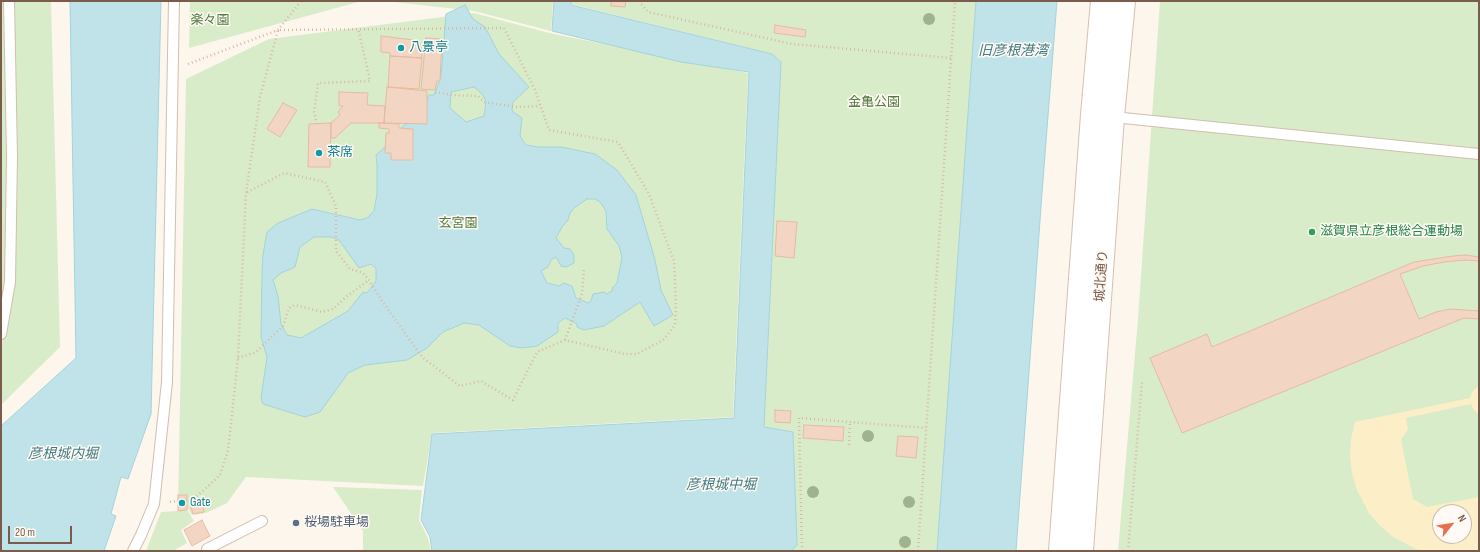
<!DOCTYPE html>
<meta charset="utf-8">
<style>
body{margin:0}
#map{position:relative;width:1480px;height:552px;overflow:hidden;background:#fdf6ec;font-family:"Sofia Sans Condensed",sans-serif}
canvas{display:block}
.frame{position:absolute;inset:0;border:2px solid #7a5c4d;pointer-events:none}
.north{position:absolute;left:1432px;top:504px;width:40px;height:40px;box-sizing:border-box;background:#fffaf3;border:1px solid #cabbb1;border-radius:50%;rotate:60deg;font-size:11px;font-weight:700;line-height:16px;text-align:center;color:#7a5c4d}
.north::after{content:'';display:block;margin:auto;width:14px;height:18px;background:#e76f51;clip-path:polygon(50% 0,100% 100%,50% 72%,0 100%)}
.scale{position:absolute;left:8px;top:526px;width:64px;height:18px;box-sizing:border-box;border:2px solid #7a5c4d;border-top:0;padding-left:5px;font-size:12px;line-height:14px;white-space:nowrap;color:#7a5c4d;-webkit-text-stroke:3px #fffaf3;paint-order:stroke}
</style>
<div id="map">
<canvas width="1480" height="552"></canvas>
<div class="frame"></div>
<div class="north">N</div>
<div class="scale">20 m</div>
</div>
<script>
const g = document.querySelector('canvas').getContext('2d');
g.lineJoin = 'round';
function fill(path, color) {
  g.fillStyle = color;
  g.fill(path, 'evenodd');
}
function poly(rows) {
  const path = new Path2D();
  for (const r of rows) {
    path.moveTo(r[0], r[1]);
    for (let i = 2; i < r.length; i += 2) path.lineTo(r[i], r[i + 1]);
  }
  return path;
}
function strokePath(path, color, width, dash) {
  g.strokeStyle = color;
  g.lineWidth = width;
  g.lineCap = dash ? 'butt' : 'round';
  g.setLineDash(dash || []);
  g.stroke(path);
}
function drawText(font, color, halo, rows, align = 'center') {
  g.font = font + ' "Sofia Sans Condensed","Noto Sans JP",sans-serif';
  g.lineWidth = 3;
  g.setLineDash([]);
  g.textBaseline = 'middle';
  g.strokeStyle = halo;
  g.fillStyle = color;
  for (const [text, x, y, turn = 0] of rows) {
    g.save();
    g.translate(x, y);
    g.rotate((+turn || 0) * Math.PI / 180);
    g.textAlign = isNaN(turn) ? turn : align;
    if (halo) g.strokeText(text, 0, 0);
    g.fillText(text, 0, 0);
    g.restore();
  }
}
fill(poly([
 [1,1,51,1,60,347,1,405],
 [190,1,362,1,189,48],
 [385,1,553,1,551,31,474,11],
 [571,1,976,1,937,551,791,551,797,545,793,432,764,427,781,62,772,54,571,4],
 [1160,1,1479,1,1479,551,1118,551,1138,319],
 [1440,512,1464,512,1464,536,1440,536],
 [474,13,549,33,748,73,733,417,432,433,423,486,246,477,227,503,206,513,192,515,189,510,183,511,188,511,194,521,181,530,187,543,173,551,146,551,161,512,178,511,186,79,269,39],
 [333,487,422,490,419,520,428,538,431,551,363,551,363,531]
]), '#d8ecc9');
fill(poly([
 [1479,385,1479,414,1474,410,1471,404,1406,418,1408,429,1401,440,1413,499,1427,507,1479,497,1479,551,1422,551,1414,548,1393,537,1380,526,1369,513,1357,490,1352,473,1350,456,1351,439,1355,422,1470,398,1472,392],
 [1440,512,1464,512,1464,536,1440,536]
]), '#fcefc7');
const water = poly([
 [70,1,161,1,151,414,128,479,121,477,111,514,116,516,104,551,1,551,1,426,76,358,70,1],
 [554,1,571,1,571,5,772,54,781,62,764,427,793,432,797,545,791,551,432,551,430,537,421,520,432,434,734,418,749,72,681,62,552,31,554,1],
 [976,1,1057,1,1042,193,1016,551,937,551,976,1],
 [465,5,473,19,485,27,499,54,529,87,513,102,512,111,522,118,520,136,526,145,538,147,561,147,595,154,617,170,636,195,655,260,661,290,673,315,654,326,640,302,604,326,584,330,577,327,577,324,565,318,558,323,558,332,537,346,522,348,510,346,479,325,464,323,443,332,427,348,407,360,365,365,348,373,320,412,305,417,263,404,261,398,267,357,261,337,262,273,263,255,267,232,278,223,312,209,360,220,367,218,374,211,377,194,377,164,376,155,383,149,403,126,419,116,429,95,434,95,441,77,446,14,465,5],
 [474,87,482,94,486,101,484,116,466,122,450,108,451,92,474,87],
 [587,199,595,199,600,202,606,211,607,229,619,246,622,257,617,283,612,288,613,290,607,294,604,292,593,294,591,301,588,303,576,298,572,286,564,283,559,286,547,283,541,271,548,267,551,260,556,257,561,266,566,267,574,263,574,255,570,249,564,248,556,238,562,227,568,220,570,213,574,208,587,199],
 [314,237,331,237,339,240,359,268,371,264,376,268,376,281,367,293,363,292,348,311,301,338,287,335,281,324,278,296,273,280,281,273,295,267,300,247,314,237]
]);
fill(water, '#bfe3e8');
strokePath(water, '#a5d3da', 1);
const building = poly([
 [611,1,626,1,625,7,611,6,611,1],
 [775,25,806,30,805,37,774,33,775,25],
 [381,36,414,40,413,44,421,44,422,58,390,56,390,53,381,52,381,36],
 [426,38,442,39,440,81,437,81,435,90,421,89,426,38],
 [390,56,422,58,419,89,388,87,390,56],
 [387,87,427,91,427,124,384,123,387,87],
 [339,92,368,93,367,105,385,106,384,123,351,123,335,138,331,138,331,123,340,115,338,112,343,106,339,106,339,92],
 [283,103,297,110,280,137,267,129,283,103],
 [331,123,330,167,308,167,309,124,331,123],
 [379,123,399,124,399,128,413,129,413,160,391,160,391,153,385,153,386,133,389,133,389,129,379,128,379,123],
 [777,221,797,222,794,258,775,256,777,221],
 [1465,255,1479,257,1479,319,1464,318,1182,433,1150,358,1207,334,1212,347,1414,262,1453,256,1465,255],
 [1465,260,1479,261,1479,311,1450,309,1436,312,1419,319,1400,274,1423,266,1444,262,1465,260],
 [775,410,791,411,790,423,775,422,775,410],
 [804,425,844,427,843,441,803,438,804,425],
 [898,436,918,437,916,458,896,456,898,436],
 [178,495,187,495,187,510,178,511,178,495],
 [203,502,204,512,193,514,190,504,203,502],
 [202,520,210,536,192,546,184,530,202,520]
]);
fill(building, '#f3d5c3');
strokePath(building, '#e6bba3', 1);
const service = poly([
 [1113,117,1479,154],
 [1,334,10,282,11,219,12,157,9,1],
 [133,551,141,535,154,504,167,382,174,1],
 [207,551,207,549,262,521]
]);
const secondary = poly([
 [1060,551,1092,115,1102,1],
 [1082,551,1113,117,1124,1]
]);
strokePath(service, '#d1beb0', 12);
strokePath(secondary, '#d6c0b0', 24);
strokePath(poly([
 [639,1,648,12,792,44,951,58],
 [188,64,278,30,301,1],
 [435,92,452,95,478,96,484,102,516,107,540,106],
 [317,124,314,112,318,83,370,81,358,28],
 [565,340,582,294,584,269],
 [238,358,256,352,283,326,289,308,295,305,322,312,333,309,347,296,369,280],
 [849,445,850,422],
 [170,502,194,499,220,475,228,451,238,358,246,193,260,97,278,30,504,28,535,90,549,130,618,142,649,194,674,261,676,306,675,325,663,340,637,354,625,354,565,340,537,352,513,400,481,381,460,386,422,357,382,301,369,280,363,273,350,269,336,251,336,206,325,182,284,173,246,193],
 [802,551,799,418,926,428],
 [918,551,955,1],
 [1128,551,1142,382]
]), '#d9b8a5', 2.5, [1, 3]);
strokePath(service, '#fff', 10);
strokePath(secondary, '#fff', 22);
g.fillStyle = '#a0b28e';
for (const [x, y] of [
 [929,19],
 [868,436],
 [813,492],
 [909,502],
 [905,542]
]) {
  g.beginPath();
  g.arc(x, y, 6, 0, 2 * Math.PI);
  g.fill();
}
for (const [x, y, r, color] of [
 [401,48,4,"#0f9aa8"],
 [319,153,4,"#0f9aa8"],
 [1312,232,4,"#2e9e5b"],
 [182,503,4,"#0f9aa8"],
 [296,523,4,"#5c6f8a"]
]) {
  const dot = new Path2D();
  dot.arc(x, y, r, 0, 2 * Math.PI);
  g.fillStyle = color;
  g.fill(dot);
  strokePath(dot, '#fffaf3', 1.5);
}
drawText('13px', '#537a41', '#fffaf3', [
 ["楽々園",210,21],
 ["金亀公園",874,103],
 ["玄宮園",458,224]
]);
drawText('13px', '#0d838f', '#fffaf3', [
 ["八景亭",409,48],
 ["茶席",327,153],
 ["Gate",190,503]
], 'left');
drawText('13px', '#27864d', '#fffaf3', [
 ["滋賀県立彦根総合運動場",1320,232]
], 'left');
drawText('13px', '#7a5c4d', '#fffaf3', [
 ["城北通り",1102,276,-86]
]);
drawText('13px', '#4e5e75', '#fffaf3', [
 ["桜場駐車場",304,523]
], 'left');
drawText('italic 14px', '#437c86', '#fffaf3', [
 ["旧彦根港湾",1013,51],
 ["彦根城内堀",63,454],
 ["彦根城中堀",721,485]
]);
</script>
